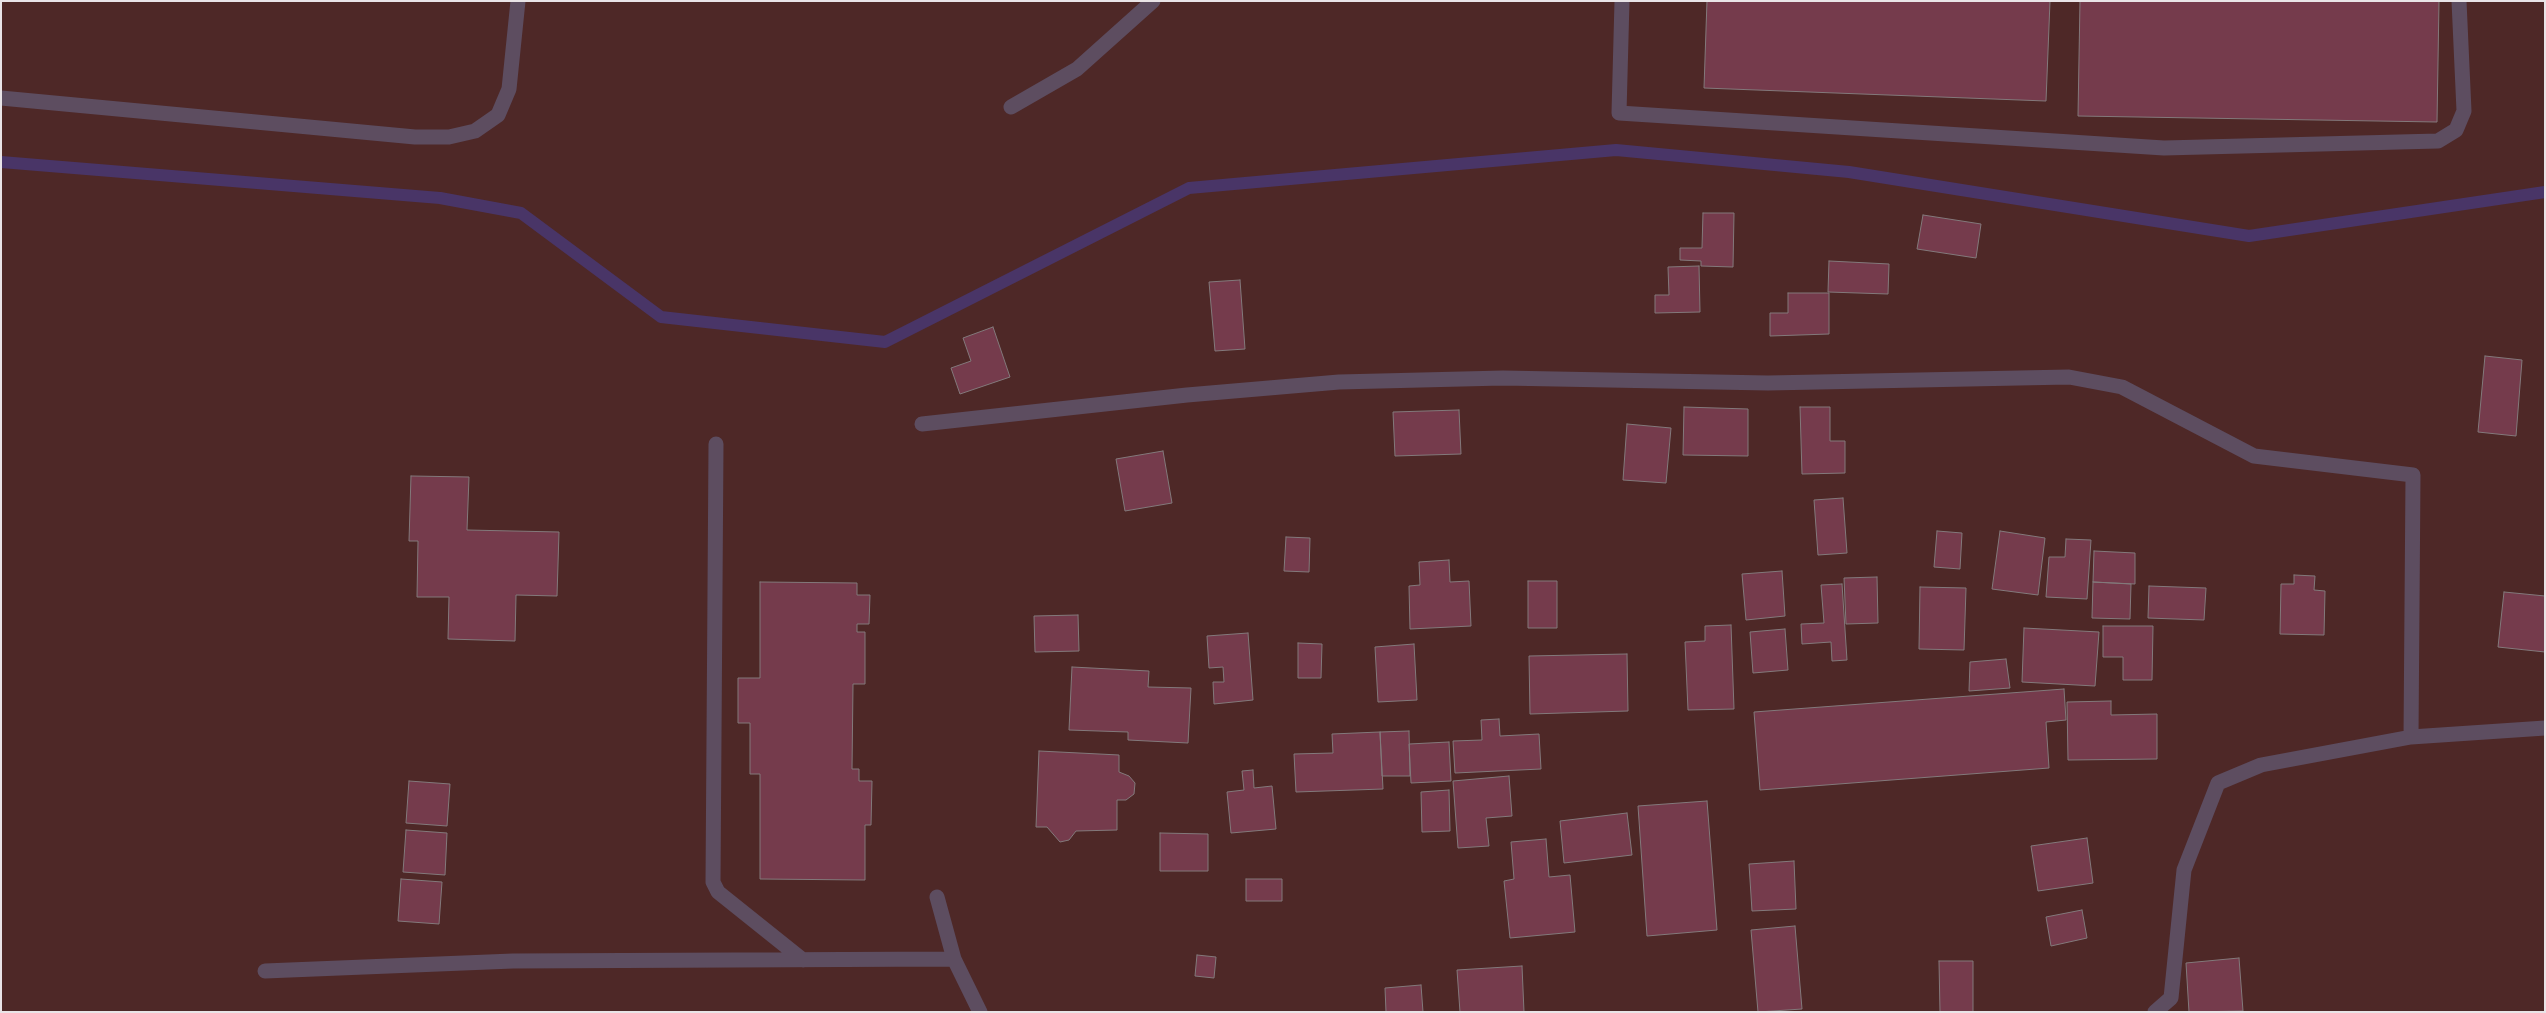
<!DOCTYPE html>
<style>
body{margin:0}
#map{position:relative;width:2546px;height:1013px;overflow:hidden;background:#261f23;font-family:"Crimson Pro",serif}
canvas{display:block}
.frame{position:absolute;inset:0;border:2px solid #e9e4e7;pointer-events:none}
</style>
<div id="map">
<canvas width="2546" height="1013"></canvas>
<div class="frame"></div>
</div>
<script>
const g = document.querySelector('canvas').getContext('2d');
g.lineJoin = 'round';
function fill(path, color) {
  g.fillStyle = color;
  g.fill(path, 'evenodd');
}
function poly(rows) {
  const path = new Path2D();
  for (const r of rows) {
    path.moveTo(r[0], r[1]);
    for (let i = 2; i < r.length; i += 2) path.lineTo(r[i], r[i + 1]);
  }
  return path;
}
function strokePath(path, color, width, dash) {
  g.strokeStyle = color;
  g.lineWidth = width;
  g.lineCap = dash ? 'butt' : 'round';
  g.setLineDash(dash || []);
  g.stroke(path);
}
fill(poly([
 [1,1,2545,1,2545,1012,1,1012]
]), '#4e2827');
strokePath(poly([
 [1,162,440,198,521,213,661,317,885,342,1189,188,1616,150,1849,172,2249,236,2545,192]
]), '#493567', 12);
const building = poly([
 [1707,1,2050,1,2046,101,1704,88,1707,1],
 [2080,1,2439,1,2437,122,2078,116,2080,1],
 [1703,213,1734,213,1733,267,1701,266,1701,261,1680,260,1680,248,1702,248,1703,213],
 [1923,215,1981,224,1976,258,1917,249,1923,215],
 [1829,261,1889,264,1888,294,1828,292,1829,261],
 [1699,266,1700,312,1655,313,1655,295,1669,295,1668,267,1699,266],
 [1240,280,1245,349,1215,351,1209,282,1240,280],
 [1788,293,1829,293,1829,334,1770,336,1770,313,1788,313,1788,293],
 [993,327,1010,377,960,394,951,368,971,361,963,338,993,327],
 [2485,356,2522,360,2516,436,2478,432,2485,356],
 [1684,407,1748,409,1748,456,1683,455,1684,407],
 [1800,407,1830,407,1830,441,1845,441,1845,473,1802,474,1800,407],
 [1459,410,1461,454,1395,456,1393,412,1459,410],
 [1627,424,1671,428,1666,483,1623,480,1627,424],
 [1163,451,1172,503,1125,511,1116,459,1163,451],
 [411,476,469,477,467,530,559,532,557,596,516,595,515,641,448,639,449,597,417,597,418,541,409,541,411,476],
 [1843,498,1847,553,1818,555,1814,500,1843,498],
 [1937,531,1962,533,1960,569,1934,567,1937,531],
 [2000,531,2045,538,2038,595,1992,589,2000,531],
 [1286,537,1310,538,1309,572,1284,571,1286,537],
 [2066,539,2091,540,2087,599,2046,597,2049,557,2065,557,2066,539],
 [2094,551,2135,553,2135,584,2093,582,2094,551],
 [1449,560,1450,582,1469,581,1471,626,1410,629,1409,586,1420,585,1419,562,1449,560],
 [1782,571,1785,616,1746,620,1742,574,1782,571],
 [2294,575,2315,576,2314,590,2325,591,2324,635,2280,634,2281,584,2294,584,2294,575],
 [1877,577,1878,623,1846,624,1844,578,1877,577],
 [1528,581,1557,581,1557,628,1528,628,1528,581],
 [760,582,857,583,857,595,870,595,869,624,857,624,857,632,865,632,865,684,853,684,852,769,859,769,859,781,872,781,871,825,865,825,865,880,760,879,760,774,750,774,750,723,738,723,738,678,760,678,760,582],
 [2093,582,2131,584,2130,619,2092,618,2093,582],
 [1842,584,1847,660,1832,661,1831,642,1802,644,1801,624,1824,623,1821,585,1842,584],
 [2149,586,2206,588,2204,620,2148,618,2149,586],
 [1920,587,1966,588,1964,650,1919,649,1920,587],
 [2504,592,2545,596,2545,652,2498,647,2504,592],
 [1078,615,1079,651,1035,652,1034,616,1078,615],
 [1731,625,1734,709,1688,710,1685,642,1705,641,1705,626,1731,625],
 [2103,626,2153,626,2152,680,2123,680,2123,657,2103,657,2103,626],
 [2024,628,2099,632,2095,686,2022,682,2024,628],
 [1785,629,1788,670,1753,673,1750,632,1785,629],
 [1248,633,1253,700,1214,704,1213,682,1224,682,1223,667,1209,668,1207,636,1248,633],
 [1298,643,1322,644,1321,678,1298,678,1298,643],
 [1414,644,1417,700,1378,702,1375,647,1414,644],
 [1627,654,1628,711,1530,714,1529,656,1627,654],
 [2006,659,2010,688,1969,691,1970,662,2006,659],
 [1072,667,1149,671,1148,687,1191,688,1188,743,1128,740,1128,732,1069,730,1072,667],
 [2064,689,2066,720,2046,722,2049,768,1760,790,1754,712,2064,689],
 [2111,701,2111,715,2157,714,2157,759,2068,760,2067,702,2111,701],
 [1499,719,1500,736,1539,734,1541,769,1455,773,1453,741,1482,740,1481,720,1499,719],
 [1409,731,1410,776,1382,776,1380,732,1409,731],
 [1380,732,1383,789,1296,792,1294,754,1333,753,1332,734,1380,732],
 [1449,742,1451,781,1411,783,1409,744,1449,742],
 [1039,751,1119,755,1119,772,1129,776,1135,783,1134,794,1126,800,1117,800,1117,830,1076,831,1069,840,1060,842,1047,827,1036,827,1039,751],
 [1253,770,1254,788,1272,786,1276,829,1231,833,1227,792,1244,790,1242,771,1253,770],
 [1509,776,1512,816,1486,818,1489,846,1458,848,1453,781,1509,776],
 [409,781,450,784,447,826,406,823,409,781],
 [1449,790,1450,831,1422,832,1421,792,1449,790],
 [1707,801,1717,930,1647,936,1638,806,1707,801],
 [1627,813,1632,855,1564,863,1560,821,1627,813],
 [406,830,447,833,445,875,403,872,406,830],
 [1160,833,1208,834,1208,871,1160,871,1160,833],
 [2087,838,2093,883,2038,891,2031,846,2087,838],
 [1546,839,1549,877,1570,875,1575,932,1510,938,1504,881,1514,879,1511,842,1546,839],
 [1794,861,1796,909,1752,911,1749,864,1794,861],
 [401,879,442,882,439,924,398,921,401,879],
 [1246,879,1282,879,1282,901,1246,901,1246,879],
 [2082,910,2087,938,2051,946,2046,917,2082,910],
 [1795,926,1802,1009,1758,1012,1751,930,1795,926],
 [1197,955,1216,957,1214,978,1195,976,1197,955],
 [2239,958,2243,1011,2189,1012,2186,963,2239,958],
 [1939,961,1973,961,1973,1012,1940,1012,1939,961],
 [1522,966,1524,1012,1460,1012,1457,970,1522,966],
 [1421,985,1423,1012,1386,1012,1385,988,1421,985]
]);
fill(building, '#753b4c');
strokePath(building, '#83797b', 1);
strokePath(poly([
 [1622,1,1619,113,2164,148,2438,141,2456,130,2464,111,2459,1],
 [1,98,415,137,449,137,475,131,498,115,509,89,518,1],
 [1011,107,1077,69,1153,1],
 [922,424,1187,395,1339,382,1503,378,1768,383,2069,377,2122,387,2254,456,2413,475,2411,737],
 [716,444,713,882,718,892,803,960],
 [937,897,954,959,980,1012],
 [265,971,513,961,954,959],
 [2155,1012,2171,998,2184,870,2218,783,2261,765,2411,737,2545,728]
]), '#5d4d60', 15);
</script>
